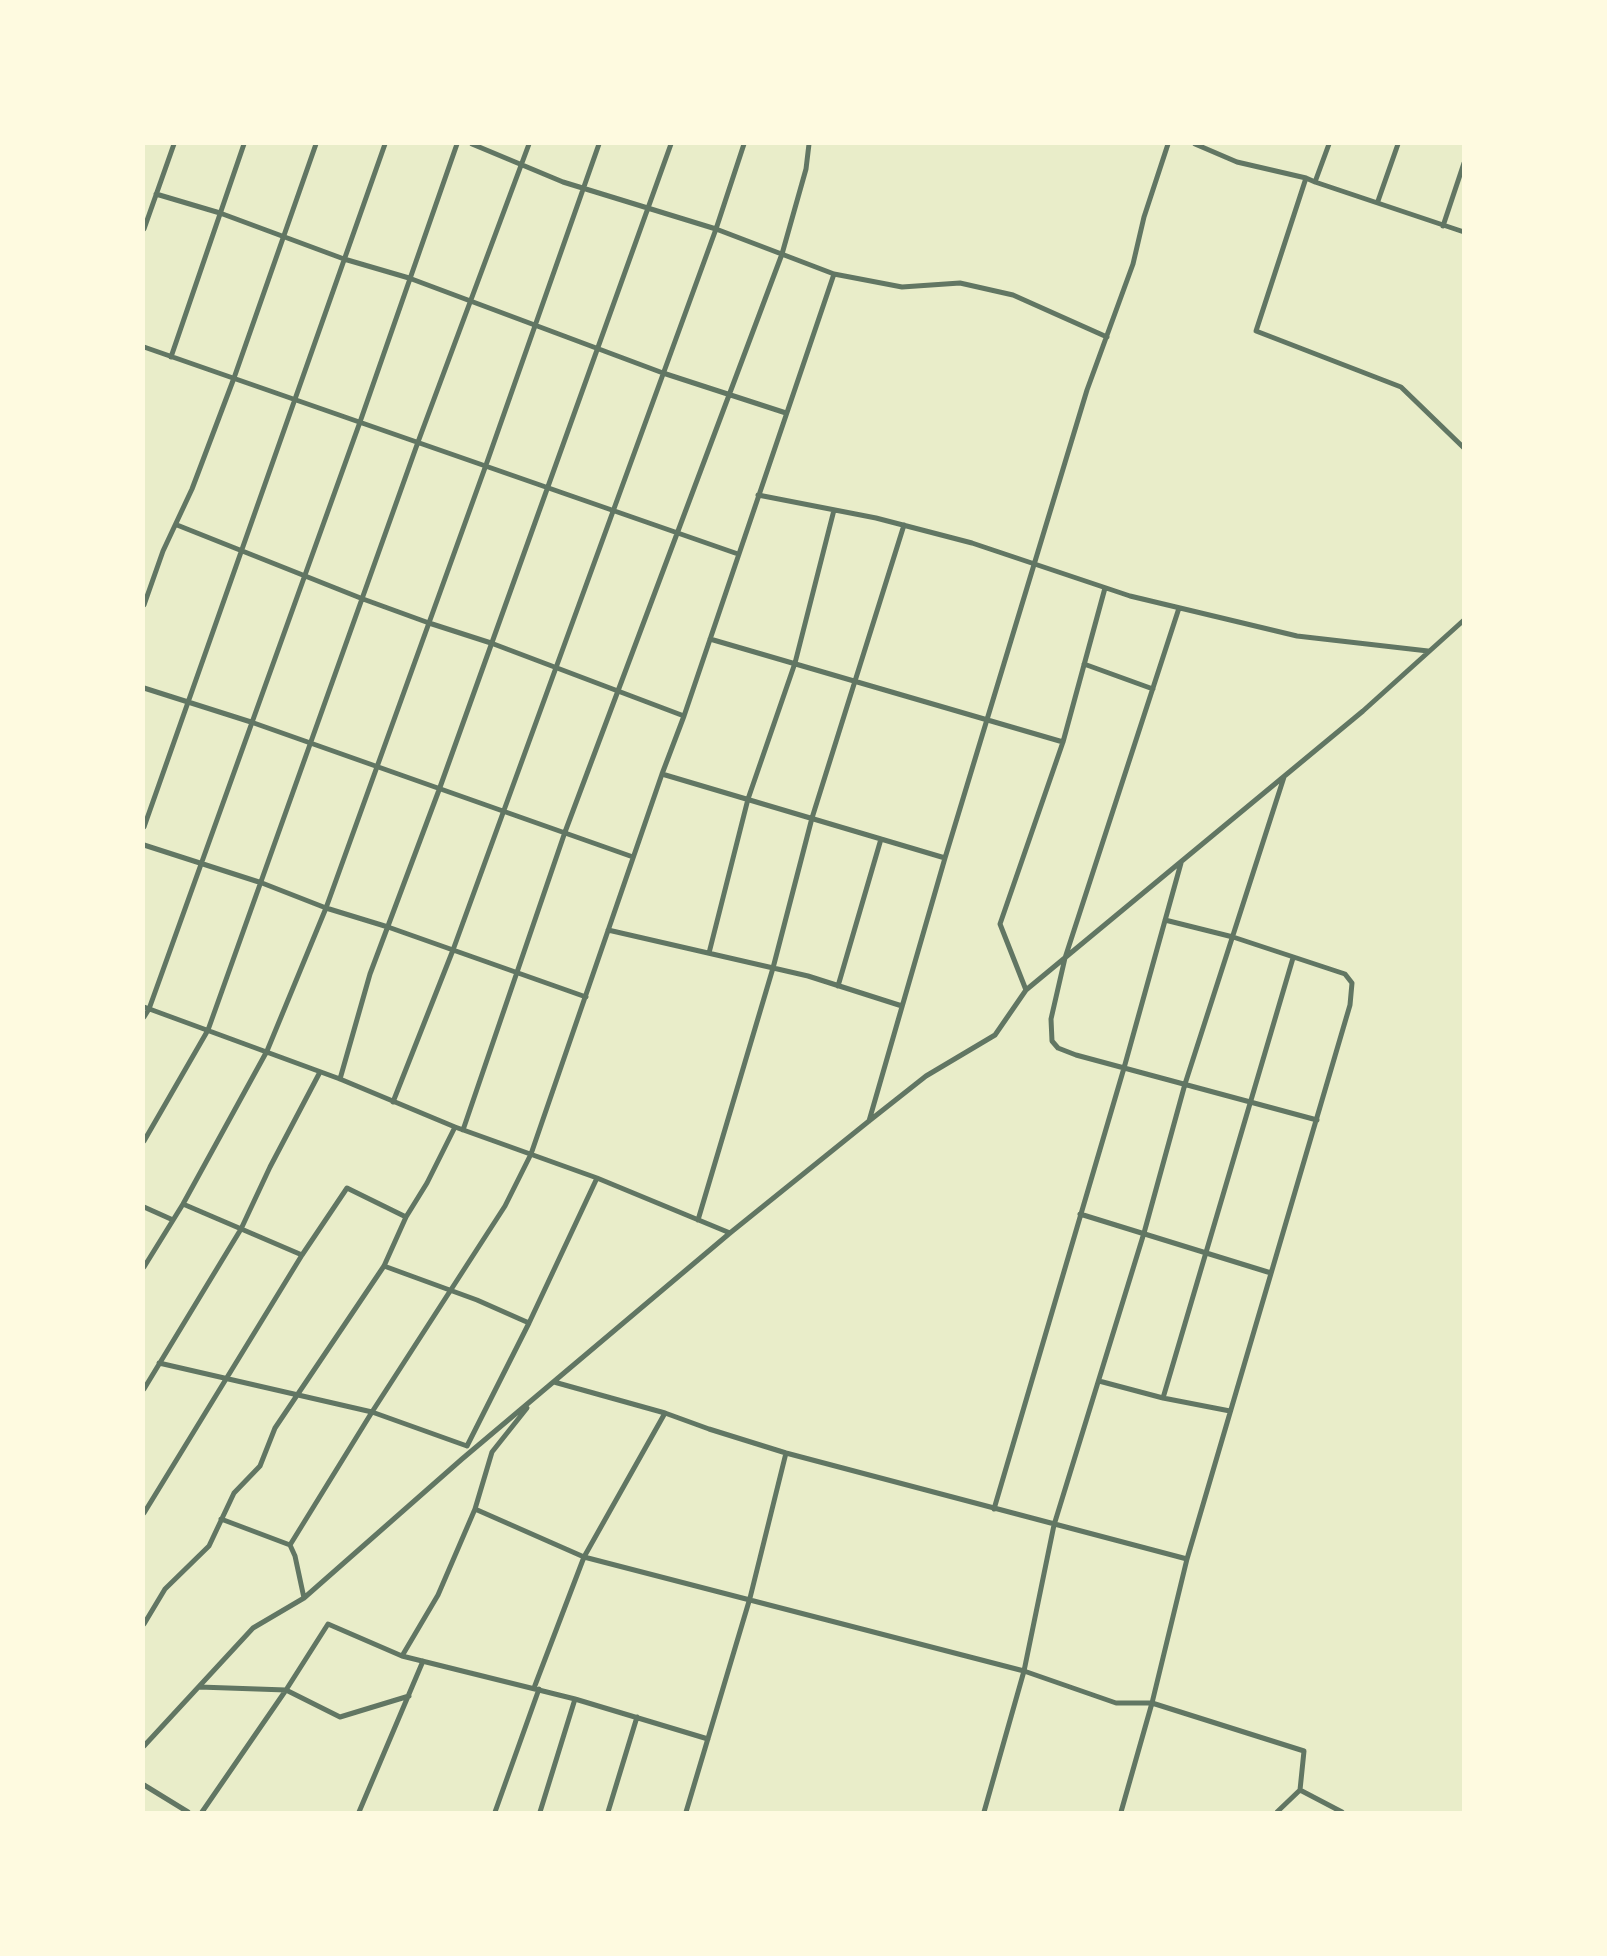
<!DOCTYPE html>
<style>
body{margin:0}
#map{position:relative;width:1607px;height:1956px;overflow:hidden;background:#e9edc9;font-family:"IBM Plex Serif",serif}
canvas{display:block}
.frame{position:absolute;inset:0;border:145px solid #fefae0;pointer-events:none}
</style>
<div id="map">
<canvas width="1607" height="1956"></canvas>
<div class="frame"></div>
</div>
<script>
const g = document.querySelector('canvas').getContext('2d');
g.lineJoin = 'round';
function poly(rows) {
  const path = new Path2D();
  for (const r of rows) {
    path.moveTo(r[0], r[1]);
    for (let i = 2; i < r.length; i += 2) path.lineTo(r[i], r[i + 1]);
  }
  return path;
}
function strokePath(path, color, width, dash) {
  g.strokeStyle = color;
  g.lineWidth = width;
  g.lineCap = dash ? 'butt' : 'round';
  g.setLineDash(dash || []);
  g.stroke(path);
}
strokePath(poly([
 [472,144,563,182,716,229,834,274,902,287,960,283,1013,295,1107,337],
 [1195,144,1237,162,1306,178,1256,331,1401,387,1464,448],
 [1306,178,1315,182,1329,144],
 [1315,182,1464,232],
 [156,194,220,213,344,259,409,278,663,373,786,413],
 [1378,201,1398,144],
 [1443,226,1464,163],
 [144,229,174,144],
 [144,347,738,554],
 [171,357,244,144],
 [758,495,876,518,972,543,1130,596,1297,636,1428,651],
 [177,525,363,599,429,623,491,643,684,716],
 [144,605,163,551,192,489,234,378,316,144],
 [1179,608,1065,958,1051,1019,1052,1041,1058,1048,1076,1055,1317,1120],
 [710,639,1063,742],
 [1084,664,1153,689],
 [144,688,251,722,633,857],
 [662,774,945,858],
 [144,827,385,144],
 [144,845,262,883,326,908,388,927,586,997],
 [608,930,808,976,902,1006],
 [709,953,748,799,795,663,834,510],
 [838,986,881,839],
 [1026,990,1000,924,1063,742,1105,588],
 [144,1007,340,1079,455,1127,427,1183,406,1217,384,1266,275,1428,260,1466,234,1493,209,1546,165,1589,144,1624],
 [144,1017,149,1009,360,422,457,144],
 [340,1079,370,974,439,790,671,144],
 [393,1102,453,950,716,229,744,144],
 [869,1121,945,858,1087,390,1133,264,1144,217,1168,144],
 [455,1127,597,1178,730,1233],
 [463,1130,565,832,782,254,806,169,809,144],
 [144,1141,208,1030,418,442,529,144],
 [183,1204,302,1255],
 [144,1207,173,1220],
 [1080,1214,1271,1273],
 [698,1220,773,968,812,818,904,525],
 [384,1266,477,1300,529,1323],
 [144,1267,183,1204,267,1051,326,908,486,465,599,144],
 [159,1363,372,1412,467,1446],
 [1099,1381,1163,1398,1230,1411],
 [554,1382,665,1413,709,1429,786,1453,1187,1559],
 [144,1389,241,1229,270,1167,320,1072],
 [1163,1398,1293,958],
 [467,1446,529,1323,597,1178],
 [475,1509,584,1557,1024,1671,1116,1703,1152,1703,1304,1751,1300,1790,1277,1812],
 [994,1509,1124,1068,1181,863],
 [144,1513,302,1255,347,1188,406,1217],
 [221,1519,290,1545,295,1556,304,1598],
 [290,1545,372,1412,505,1206,531,1154,662,774,684,716,834,274],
 [402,1656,438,1595,475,1509,492,1452,527,1408],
 [199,1687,286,1690,328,1624,402,1656,575,1699,708,1739],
 [534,1688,584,1557,665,1413],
 [144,1746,253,1628,304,1598,462,1459,730,1233,869,1121,926,1076,995,1035,1026,990,1363,711,1464,620],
 [144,1785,188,1812],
 [1300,1790,1342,1812],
 [202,1812,286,1690,340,1717,409,1696],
 [359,1812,423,1661],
 [495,1812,539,1689],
 [540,1812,575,1699],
 [608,1812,637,1717],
 [686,1812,750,1598,786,1453],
 [984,1812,1024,1671,1054,1525,1144,1233,1185,1084,1284,777],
 [1121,1812,1152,1703,1187,1559,1350,1005,1352,983,1345,974,1233,937,1165,920]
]), '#617663', 5);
</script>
